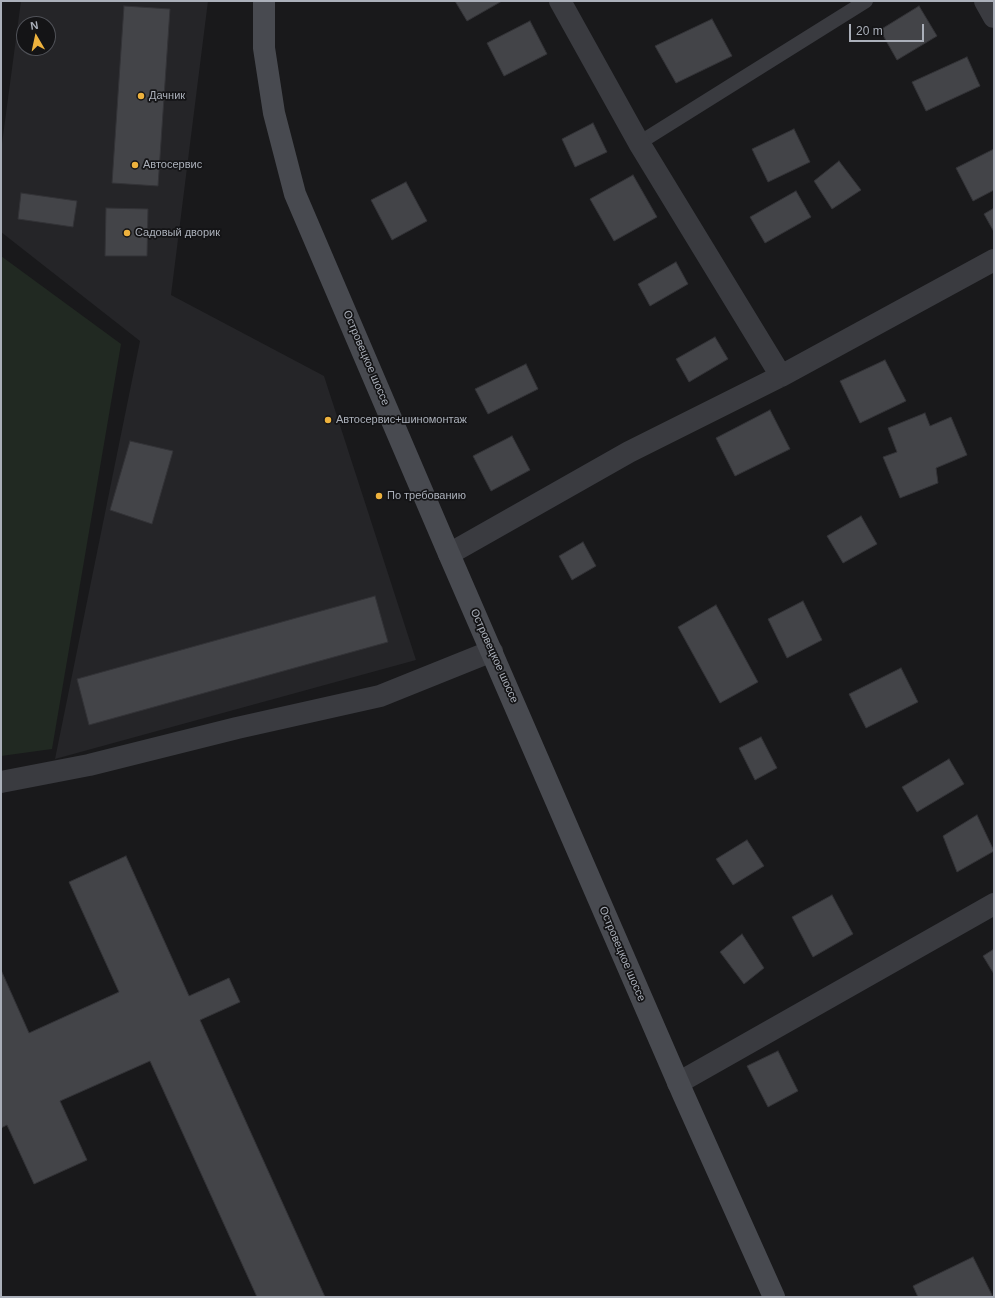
<!DOCTYPE html>
<meta charset="utf-8">
<style>
body{margin:0}
#map{position:relative;width:995px;height:1298px;overflow:hidden;background:#19191b;font-family:Arial,sans-serif}
canvas{display:block}
.frame{position:absolute;inset:0;border:2px solid #abb0ba;pointer-events:none}
.north{position:absolute;left:16px;top:16px;width:40px;height:40px;box-sizing:border-box;background:#141416;border:1px solid #505258;border-radius:50%;rotate:351deg;font-size:11px;font-weight:700;line-height:16px;text-align:center;color:#abb0ba}
.north::after{content:'';display:block;margin:auto;width:14px;height:18px;background:#eeb23d;clip-path:polygon(50% 0,100% 100%,50% 72%,0 100%)}
.scale{position:absolute;left:849px;top:24px;width:75px;height:18px;box-sizing:border-box;border:2px solid #abb0ba;border-top:0;padding-left:5px;font-size:12px;line-height:14px;white-space:nowrap;color:#abb0ba;-webkit-text-stroke:3px #141416;paint-order:stroke}
</style>
<div id="map">
<canvas width="995" height="1298"></canvas>
<div class="frame"></div>
<div class="north">N</div>
<div class="scale">20 m</div>
</div>
<script>
const g = document.querySelector('canvas').getContext('2d');
g.lineJoin = 'round';
function fill(path, color) {
  g.fillStyle = color;
  g.fill(path, 'evenodd');
}
function poly(rows) {
  const path = new Path2D();
  for (const r of rows) {
    path.moveTo(r[0], r[1]);
    for (let i = 2; i < r.length; i += 2) path.lineTo(r[i], r[i + 1]);
  }
  return path;
}
function strokePath(path, color, width, dash) {
  g.strokeStyle = color;
  g.lineWidth = width;
  g.lineCap = dash ? 'butt' : 'round';
  g.setLineDash(dash || []);
  g.stroke(path);
}
function drawText(font, color, halo, rows, align = 'center') {
  g.font = font + ' Arial,sans-serif';
  g.lineWidth = 3.5;
  g.setLineDash([]);
  g.textBaseline = 'middle';
  g.strokeStyle = halo;
  g.fillStyle = color;
  for (const [text, x, y, turn = 0] of rows) {
    g.save();
    g.translate(x, y);
    g.rotate((+turn || 0) * Math.PI / 180);
    g.textAlign = isNaN(turn) ? turn : align;
    if (halo) g.strokeText(text, 0, 0);
    g.fillText(text, 0, 0);
    g.restore();
  }
}
fill(poly([
 [21,1,208,1,171,295,324,376,416,660,55,759,140,341,1,232,1,151],
 [24,24,48,24,48,48,24,48]
]), '#252528');
fill(poly([
 [1,256,121,344,52,749,1,756]
]), '#212922');
const building = poly([
 [455,1,502,1,467,21,455,1],
 [124,6,170,9,158,186,112,183,124,6],
 [919,6,937,36,897,60,880,30,919,6],
 [712,19,732,56,676,83,655,46,712,19],
 [530,21,547,54,504,76,487,43,530,21],
 [967,57,980,86,926,111,912,82,967,57],
 [593,123,607,152,575,167,562,139,593,123],
 [794,129,810,162,768,182,752,149,794,129],
 [994,149,994,190,973,201,956,168,994,149],
 [839,161,861,190,832,209,814,181,839,161],
 [633,175,657,217,614,241,590,199,633,175],
 [406,182,427,221,392,240,371,200,406,182],
 [796,191,811,217,765,243,750,217,796,191],
 [21,193,77,201,73,227,18,219,21,193],
 [106,208,148,209,147,256,105,256,106,208],
 [994,208,994,232,984,214,994,208],
 [676,262,688,284,650,306,638,284,676,262],
 [715,337,728,359,689,382,676,359,715,337],
 [885,360,906,401,860,423,840,381,885,360],
 [526,364,538,389,488,414,475,389,526,364],
 [770,410,790,449,735,476,716,438,770,410],
 [925,413,930,426,951,417,967,455,936,468,938,483,900,498,883,457,897,452,888,428,925,413],
 [512,436,530,470,491,491,473,456,512,436],
 [130,441,173,451,152,524,110,510,130,441],
 [861,516,877,544,843,563,827,536,861,516],
 [583,542,596,566,572,580,559,556,583,542],
 [375,596,388,642,89,725,77,679,375,596],
 [803,601,822,640,787,658,768,619,803,601],
 [716,605,758,682,720,703,678,627,716,605],
 [901,668,918,702,866,728,849,694,901,668],
 [761,737,777,768,755,780,739,748,761,737],
 [949,759,964,784,917,812,902,787,949,759],
 [977,815,994,851,957,872,943,836,977,815],
 [747,840,764,866,733,885,716,859,747,840],
 [126,856,189,996,229,978,240,1002,200,1020,325,1297,257,1297,150,1061,60,1101,87,1160,34,1184,7,1125,1,1128,1,970,29,1033,119,992,69,882,126,856],
 [832,895,853,934,813,957,792,917,832,895],
 [742,934,764,968,744,984,720,952,742,934],
 [994,949,994,974,983,956,994,949],
 [778,1051,798,1091,768,1107,747,1066,778,1051],
 [973,1257,993,1297,918,1297,913,1286,973,1257]
]);
fill(building, '#434448');
strokePath(building, '#333337', 1);
strokePath(poly([
 [639,143,866,1]
]), '#3a3b40', 14);
strokePath(poly([
 [560,1,639,143,781,376],
 [985,1,994,17],
 [449,554,629,452,781,376,994,260],
 [1,782,89,765,237,728,380,696,492,651],
 [678,1083,994,904]
]), '#3a3b40', 22);
strokePath(poly([
 [264,1,264,48,274,113,295,194,449,554,684,1096,774,1297]
]), '#484a50', 22);
for (const [x, y, r, color] of [
 [141,96,4,"#eeb23d"],
 [135,165,4,"#eeb23d"],
 [127,233,4,"#eeb23d"],
 [328,420,4,"#eeb23d"],
 [379,496,4,"#eeb23d"]
]) {
  const dot = new Path2D();
  dot.arc(x, y, r, 0, 2 * Math.PI);
  g.fillStyle = color;
  g.fill(dot);
  strokePath(dot, '#141416', 1.5);
}
drawText('11px', '#abb0ba', '#141416', [
 ["Дачник",149,96],
 ["Автосервис",143,165],
 ["Садовый дворик",135,233],
 ["Автосервис+шиномонтаж",336,420],
 ["По требованию",387,496]
], 'left');
drawText('11px', '#abb0ba', '#141416', [
 ["Островецкое шоссе",366,358,67],
 ["Островецкое шоссе",494,656,66],
 ["Островецкое шоссе",622,954,67]
]);
</script>
